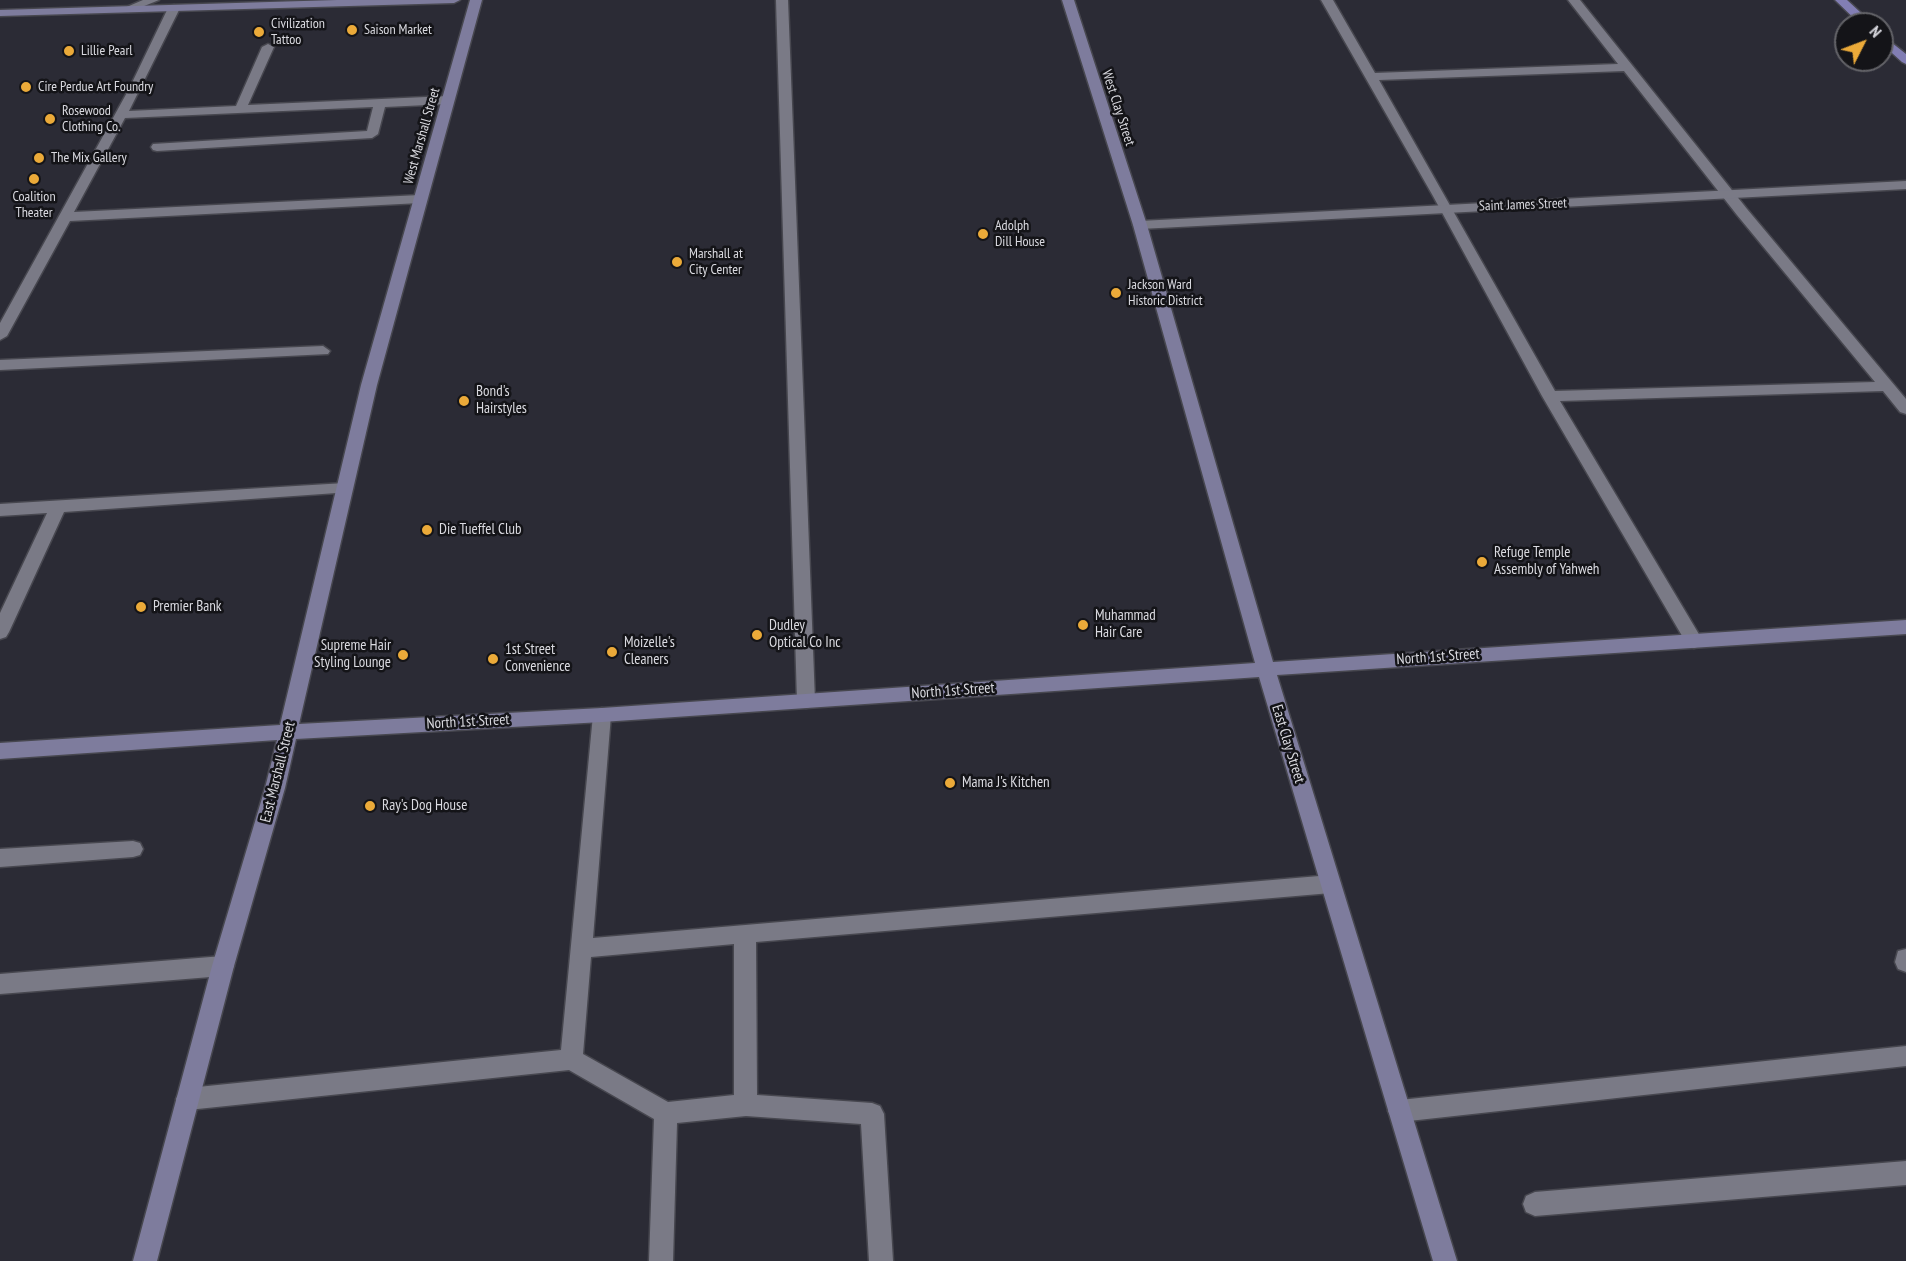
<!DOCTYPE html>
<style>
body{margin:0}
#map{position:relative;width:1906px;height:1261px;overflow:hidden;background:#2b2b35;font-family:"PT Sans Narrow",sans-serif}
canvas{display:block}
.north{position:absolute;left:1834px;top:12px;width:60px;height:60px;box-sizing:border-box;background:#141418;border:2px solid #636368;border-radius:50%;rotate:48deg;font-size:16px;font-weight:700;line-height:24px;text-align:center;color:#dadae0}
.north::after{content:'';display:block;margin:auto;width:21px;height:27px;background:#ebaa39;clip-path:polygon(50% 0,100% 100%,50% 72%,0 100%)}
</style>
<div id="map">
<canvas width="1906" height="1261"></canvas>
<div class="north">N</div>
</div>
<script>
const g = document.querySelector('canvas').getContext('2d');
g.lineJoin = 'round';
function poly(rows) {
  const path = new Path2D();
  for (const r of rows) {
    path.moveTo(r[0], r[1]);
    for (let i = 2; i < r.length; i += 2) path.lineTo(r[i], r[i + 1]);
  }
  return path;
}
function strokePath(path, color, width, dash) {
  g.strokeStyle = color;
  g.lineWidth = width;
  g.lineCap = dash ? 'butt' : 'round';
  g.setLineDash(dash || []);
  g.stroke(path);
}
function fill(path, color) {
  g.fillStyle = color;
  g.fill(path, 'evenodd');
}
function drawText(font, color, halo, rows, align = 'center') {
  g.font = font + ' "PT Sans Narrow",sans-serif';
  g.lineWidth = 5;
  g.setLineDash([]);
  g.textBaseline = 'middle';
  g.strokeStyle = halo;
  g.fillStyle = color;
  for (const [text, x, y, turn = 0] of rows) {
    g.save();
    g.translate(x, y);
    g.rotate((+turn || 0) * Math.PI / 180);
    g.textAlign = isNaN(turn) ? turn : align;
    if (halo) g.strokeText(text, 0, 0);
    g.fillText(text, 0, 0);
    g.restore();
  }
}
const lane = poly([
 [776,0,788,0,815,701,813,706,806,708,799,706,797,701,776,0],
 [1321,0,1333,0,1375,73,1618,64,1568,0,1580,0,1747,209,1906,399,1906,414,1900,412,1883,391,1560,401,1700,636,1703,641,1700,646,1694,648,1688,646,1542,396,1433,196,1321,0],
 [1624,71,1737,215,1875,382,1555,391,1379,80,1624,71],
 [174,5,180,8,129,111,236,106,262,47,268,44,274,47,248,105,448,96,454,100,448,104,385,107,378,134,372,138,157,151,153,150,151,147,153,144,367,131,373,107,125,118,74,212,420,195,427,199,420,203,70,221,7,336,0,340,0,323,129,89,168,8,174,5],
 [323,346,330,351,328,354,0,370,0,360,323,346],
 [345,483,351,484,353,488,351,492,64,512,9,632,6,637,0,639,0,613,47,513,0,516,0,504,345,483],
 [602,708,609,710,611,715,593,938,1331,875,1338,878,1341,884,1338,890,1331,893,756,942,757,1095,872,1103,880,1106,884,1114,893,1261,869,1261,861,1124,746,1116,677,1123,673,1261,649,1261,654,1119,569,1070,188,1110,180,1107,176,1099,180,1091,188,1088,561,1050,593,715,595,710,602,708],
 [734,944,734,1095,668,1102,583,1054,591,957,734,944],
 [133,841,140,843,143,849,140,855,133,857,0,867,0,849,133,841],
 [1906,949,1906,972,1898,969,1895,962,1898,951,1906,949],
 [223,956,231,959,234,966,231,973,223,976,0,994,0,974,223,956],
 [1906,1046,1906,1066,1400,1122,1392,1119,1388,1111,1392,1103,1400,1100,1906,1046],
 [1906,1161,1906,1185,1535,1216,1526,1212,1523,1204,1526,1196,1535,1192,1906,1161]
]);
const street = poly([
 [143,0,159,0,132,11,128,12,122,9,143,0],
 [1906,181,1906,189,1140,229,1133,225,1140,221,1906,181]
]);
const secondary = poly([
 [337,0,460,0,454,3,0,16,0,10,337,0],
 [470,0,482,0,377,385,299,724,602,708,1255,663,1133,225,1062,0,1074,0,1147,225,1273,662,1906,620,1906,634,1277,675,1457,1261,1433,1261,1259,677,602,722,296,739,285,788,234,966,157,1261,133,1261,212,966,265,788,277,740,0,759,0,743,280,725,361,385,470,0]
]);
const primary = poly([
 [1835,0,1847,0,1873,24,1860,24,1835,0],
 [1882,35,1906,54,1906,64,1902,62,1882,44,1882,35]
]);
strokePath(lane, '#47474f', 3);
strokePath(street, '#47474f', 3);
strokePath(secondary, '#47474f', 3);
strokePath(primary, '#47474f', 3);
fill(lane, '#7a7a86');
fill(street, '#7a7a86');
fill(secondary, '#7e7c9d');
fill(primary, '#827eb4');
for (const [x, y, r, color] of [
 [352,30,6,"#ebaa39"],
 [259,32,6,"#ebaa39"],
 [69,51,6,"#ebaa39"],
 [26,87,6,"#ebaa39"],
 [50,119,6,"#ebaa39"],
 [39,158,6,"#ebaa39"],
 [34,179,6,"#ebaa39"],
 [983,234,6,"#ebaa39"],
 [677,262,6,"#ebaa39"],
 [1116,293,6,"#ebaa39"],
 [464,401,6,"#ebaa39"],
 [427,530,6,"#ebaa39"],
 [1482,562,6,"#ebaa39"],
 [141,607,6,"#ebaa39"],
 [1083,625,6,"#ebaa39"],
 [757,635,6,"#ebaa39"],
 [612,652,6,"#ebaa39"],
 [403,655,6,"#ebaa39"],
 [493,659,6,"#ebaa39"],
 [950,783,6,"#ebaa39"],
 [370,806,6,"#ebaa39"]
]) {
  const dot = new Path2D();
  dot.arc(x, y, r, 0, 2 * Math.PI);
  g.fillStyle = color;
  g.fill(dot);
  strokePath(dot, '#141418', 2);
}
drawText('14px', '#dadae0', '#141418', [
 ["Civilization",271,24],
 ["Tattoo",271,40],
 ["Saison Market",364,30],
 ["Lillie Pearl",81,51],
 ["Cire Perdue Art Foundry",38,87],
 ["Rosewood",62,111],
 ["Clothing Co.",62,127],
 ["The Mix Gallery",51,158],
 ["Coalition",34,197,"center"],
 ["Theater",34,213,"center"],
 ["Adolph",995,226],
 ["Dill House",995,242],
 ["Marshall at",689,254],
 ["City Center",689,270],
 ["Jackson Ward",1128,285],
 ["Historic District",1128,301]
], 'left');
drawText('14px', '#dadae0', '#141418', [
 ["West Clay Street",1118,108,72],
 ["West Marshall Street",422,136,-74],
 ["Saint James Street",1523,205,-2]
]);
drawText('15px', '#dadae0', '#141418', [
 ["Bond's",476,392],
 ["Hairstyles",476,409],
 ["Die Tueffel Club",439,530],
 ["Refuge Temple",1494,553],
 ["Assembly of Yahweh",1494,570],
 ["Premier Bank",153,607],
 ["Muhammad",1095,616],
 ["Hair Care",1095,633],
 ["Dudley",769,626],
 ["Optical Co Inc",769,643],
 ["Moizelle's",624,643],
 ["Cleaners",624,660],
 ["Supreme Hair",391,646,"right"],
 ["Styling Lounge",391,663,"right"],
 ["1st Street",505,650],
 ["Convenience",505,667],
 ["Mama J's Kitchen",962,783],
 ["Ray's Dog House",382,806]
], 'left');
drawText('15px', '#dadae0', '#141418', [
 ["North 1st Street",1438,657,-4],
 ["North 1st Street",953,691,-4],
 ["North 1st Street",468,722,-3],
 ["East Clay Street",1288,744,73],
 ["East Marshall Street",278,772,-76]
]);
</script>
